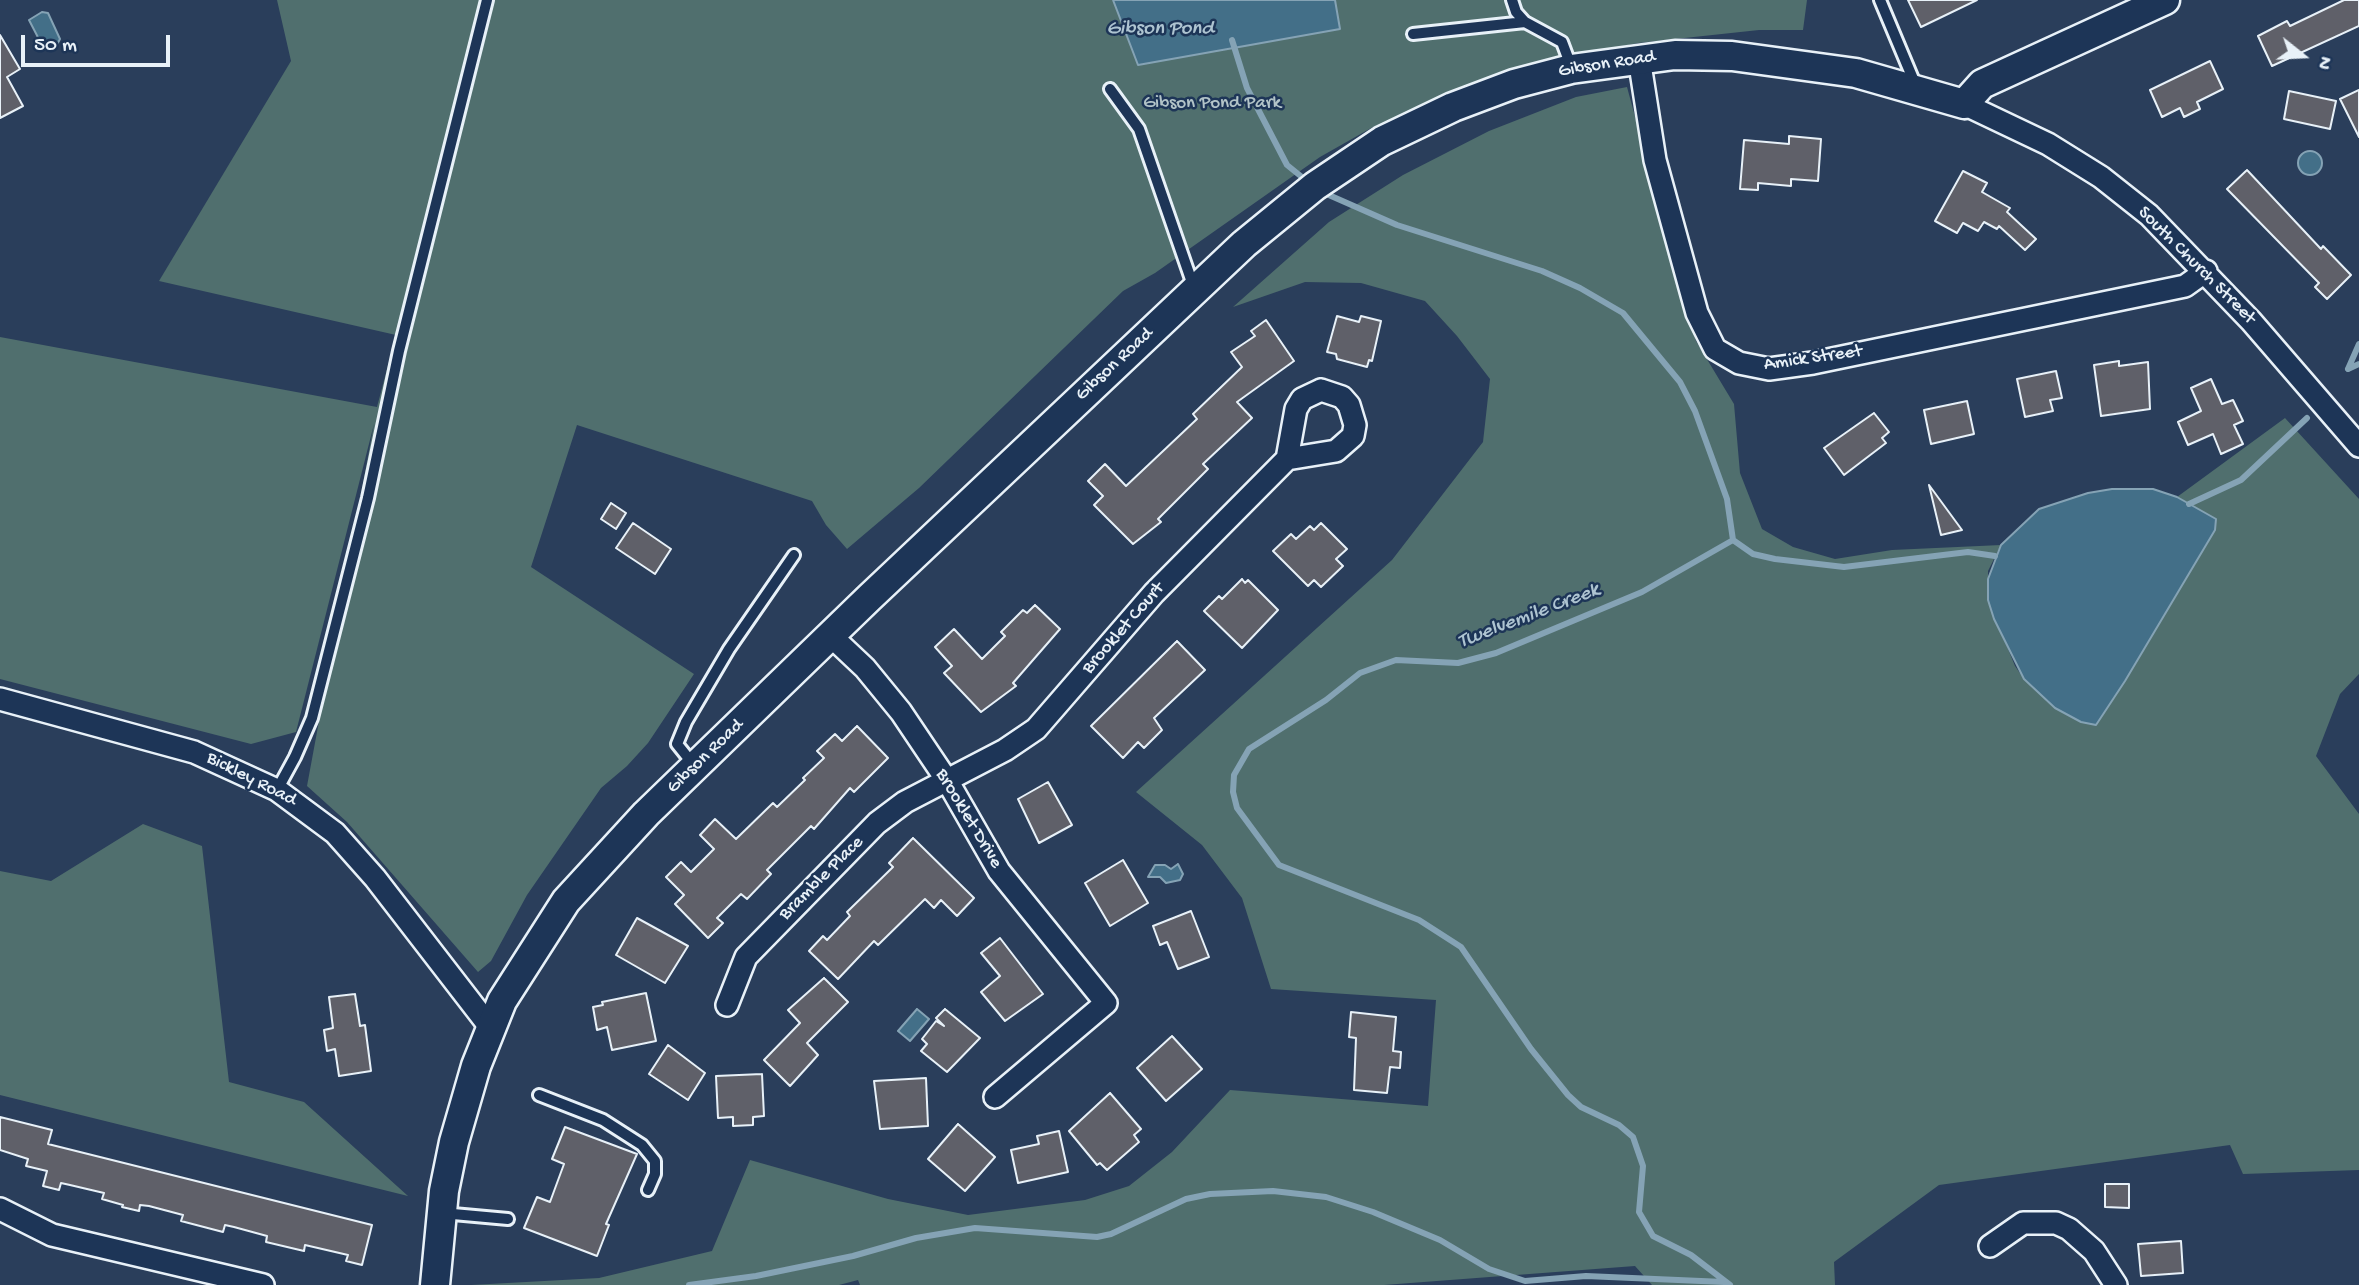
<!DOCTYPE html>
<style>
body{margin:0}
#map{position:relative;width:2359px;height:1285px;overflow:hidden;background:#2a3e5b;font-family:"Gochi Hand",sans-serif}
canvas{display:block}
.north{position:absolute;left:2268px;top:21px;width:70px;height:70px;-webkit-text-stroke:5px #1d3557;paint-order:stroke;rotate:108deg;font-size:19px;font-weight:700;line-height:28px;text-align:center;color:#e8f1f8}
.north::after{content:'';display:block;margin:auto;width:24px;height:32px;background:#e8f1f8;clip-path:polygon(50% 0,100% 100%,50% 72%,0 100%)}
.scale{position:absolute;left:21px;top:35px;width:149px;height:32px;box-sizing:border-box;border:4px solid #e8f1f8;border-top:0;padding-left:9px;font-size:21px;line-height:24px;white-space:nowrap;color:#e8f1f8;-webkit-text-stroke:5px #1d3557;paint-order:stroke}
</style>
<div id="map">
<canvas width="2359" height="1285"></canvas>
<div class="north">N</div>
<div class="scale">50 m</div>
</div>
<script>
const g = document.querySelector('canvas').getContext('2d');
g.lineJoin = 'round';
function fill(path, color) {
  g.fillStyle = color;
  g.fill(path, 'evenodd');
}
function poly(rows) {
  const path = new Path2D();
  for (const r of rows) {
    if (r.length === 3) {
      path.moveTo(r[0] + r[2], r[1]);
      path.arc(r[0], r[1], r[2], 0, 2 * Math.PI);
      continue;
    }
    path.moveTo(r[0], r[1]);
    for (let i = 2; i < r.length; i += 2) path.lineTo(r[i], r[i + 1]);
  }
  return path;
}
function strokePath(path, color, width, dash) {
  g.strokeStyle = color;
  g.lineWidth = width;
  g.lineCap = dash ? 'butt' : 'round';
  g.setLineDash(dash || []);
  g.stroke(path);
}
function drawText(font, color, halo, rows, align = 'center') {
  g.font = font + ' "Gochi Hand",sans-serif';
  g.lineWidth = 5;
  g.setLineDash([]);
  g.textBaseline = 'middle';
  g.strokeStyle = halo;
  g.fillStyle = color;
  for (const [text, x, y, turn = 0] of rows) {
    g.save();
    g.translate(x, y);
    g.rotate((+turn || 0) * Math.PI / 180);
    g.textAlign = isNaN(turn) ? turn : align;
    if (halo) g.strokeText(text, 0, 0);
    g.fillText(text, 0, 0);
    g.restore();
  }
}
fill(poly([
 [277,0,1807,0,1803,30,1759,30,1638,43,1558,60,1373,127,1320,157,1155,273,1123,291,919,488,847,549,826,525,812,501,577,425,531,567,694,674,648,743,627,766,601,788,527,895,491,961,478,972,347,822,307,786,374,424,296,732,251,744,0,679,0,337,377,407,396,335,159,281,291,61],
 [1627,87,1696,341,1734,404,1740,473,1762,529,1793,547,1835,559,1892,550,2001,545,1988,571,1988,600,2015,666,2024,679,2081,722,2096,725,2125,681,2215,530,2216,519,2177,497,2285,418,2359,499,2359,674,2340,694,2316,756,2359,814,2359,1170,2243,1174,2230,1145,1939,1185,1834,1262,1835,1285,1652,1285,1635,1266,1384,1285,860,1285,858,1280,839,1285,471,1285,599,1278,712,1251,750,1160,888,1199,968,1215,1085,1200,1129,1186,1172,1152,1230,1090,1428,1106,1436,1000,1271,989,1242,898,1202,845,1136,792,1392,560,1483,442,1490,379,1457,336,1425,301,1361,283,1305,282,1233,307,1329,222,1403,175,1489,131,1576,97],
 [143,824,202,846,229,1082,304,1102,408,1196,0,1095,0,871,51,881]
]), '#506f6e');
const water = poly([
 [1113,0,1335,0,1340,29,1138,65,1113,0],
 [42,12,48,13,60,39,54,50,44,49,29,20,42,12],
 [2310,163,12],
 [2112,489,2153,489,2177,497,2216,519,2215,530,2125,681,2096,725,2081,722,2055,708,2024,679,1994,619,1988,600,1988,579,2001,545,2039,509,2088,493,2112,489],
 [1178,864,1183,874,1180,880,1166,883,1160,877,1148,877,1155,865,1165,865,1171,869,1178,864],
 [917,1009,929,1019,910,1041,898,1031,917,1009]
]);
fill(water, '#436f88');
strokePath(water, '#85a3b5', 2);
strokePath(poly([
 [1232,40,1247,88,1287,165,1308,182],
 [1322,192,1397,225,1542,271,1580,288,1623,313,1680,382,1695,411,1727,499,1733,540],
 [2348,369,2359,344],
 [2348,369,2359,364],
 [2189,504,2241,480,2307,418],
 [1733,540,1753,554,1775,559,1844,567,1968,552,1995,556],
 [689,1285,756,1276,853,1256,916,1238,975,1228,1097,1237,1111,1234,1186,1199,1210,1194,1273,1191,1326,1197,1373,1212,1440,1240,1489,1269,1525,1281,1586,1276,1724,1282],
 [1730,1285,1691,1255,1653,1236,1639,1212,1643,1166,1633,1137,1619,1125,1581,1107,1568,1095,1531,1049,1461,947,1419,920,1279,865,1237,808,1233,792,1234,775,1249,749,1326,700,1360,673,1396,660,1458,663,1496,653,1642,592,1733,540]
]), '#85a3b5', 6);
const building = poly([
 [1908,0,1977,0,1921,27,1908,0],
 [2344,0,2359,0,2359,26,2272,66,2258,36,2287,21,2290,26,2344,0],
 [0,35,20,69,7,77,23,106,0,118,0,35],
 [2210,61,2223,89,2197,102,2200,109,2184,117,2180,108,2162,117,2150,90,2210,61],
 [2359,90,2359,137,2340,99,2359,90],
 [2289,91,2336,101,2330,129,2284,119,2289,91],
 [1789,136,1821,139,1818,181,1791,179,1791,186,1758,183,1758,190,1740,189,1744,140,1789,144,1789,136],
 [2247,170,2321,249,2323,246,2351,275,2327,299,2315,287,2319,283,2227,189,2247,170],
 [1963,171,1987,183,1982,192,2010,208,2007,212,2036,239,2025,250,1999,226,1997,229,1984,222,1978,231,1963,223,1957,233,1935,221,1963,171],
 [1337,316,1359,322,1361,316,1381,321,1372,361,1369,360,1367,367,1337,359,1336,354,1327,352,1337,316],
 [1266,320,1294,361,1237,402,1252,418,1203,464,1208,469,1158,519,1161,522,1133,544,1094,505,1103,496,1088,481,1105,464,1126,486,1197,419,1193,414,1242,367,1231,352,1255,336,1251,331,1266,320],
 [2119,361,2119,366,2148,362,2150,409,2101,416,2094,365,2119,361],
 [2056,371,2062,398,2050,400,2053,411,2025,417,2017,379,2056,371],
 [2211,379,2222,404,2233,400,2243,421,2234,425,2243,444,2221,454,2213,434,2188,445,2178,422,2201,411,2191,388,2211,379],
 [1967,401,1974,434,1931,444,1924,410,1967,401],
 [1874,413,1889,432,1882,438,1886,443,1844,475,1824,448,1874,413],
 [1929,485,1962,530,1941,535,1929,485],
 [611,503,626,513,616,529,601,519,611,503],
 [633,523,671,549,655,574,616,548,633,523],
 [1321,523,1347,549,1336,559,1343,566,1321,587,1314,580,1308,586,1273,551,1291,534,1296,539,1310,526,1314,530,1321,523],
 [1242,579,1245,583,1248,580,1278,610,1242,648,1204,611,1219,596,1222,599,1242,579],
 [1035,605,1060,629,1013,683,1016,686,981,712,944,673,952,666,935,647,954,629,982,659,1005,636,1001,632,1023,610,1027,613,1035,605],
 [1177,641,1205,670,1154,718,1162,730,1144,748,1138,742,1123,758,1091,726,1177,641],
 [857,726,888,758,854,792,850,788,814,829,811,826,767,870,771,874,747,899,741,894,717,918,723,923,708,938,675,904,684,895,666,877,681,862,691,872,714,849,700,835,715,819,736,839,773,803,777,807,805,780,803,778,824,758,817,751,835,734,842,741,857,726],
 [1048,782,1072,825,1039,843,1018,799,1048,782],
 [913,838,974,898,957,916,941,900,934,908,925,899,878,945,874,941,838,979,809,951,823,936,827,940,850,916,847,912,893,867,889,863,913,838],
 [1123,860,1148,903,1110,926,1085,883,1123,860],
 [1191,911,1209,957,1178,969,1167,942,1160,945,1153,926,1191,911],
 [637,918,688,946,665,983,616,955,637,918],
 [1000,938,1043,994,1005,1021,981,992,1000,976,981,953,1000,938],
 [824,978,848,1002,807,1043,818,1055,790,1086,764,1060,800,1023,788,1010,824,978],
 [646,993,656,1041,612,1050,607,1027,597,1030,593,1007,603,1005,602,1002,646,993],
 [355,994,360,1026,365,1025,371,1071,339,1076,335,1049,327,1051,324,1030,333,1028,329,997,355,994],
 [945,1009,980,1038,947,1072,921,1051,927,1044,922,1039,936,1021,944,1026,936,1018,945,1009],
 [1351,1012,1396,1017,1393,1051,1401,1052,1400,1068,1390,1067,1387,1093,1354,1090,1356,1038,1349,1037,1351,1012],
 [1172,1036,1202,1069,1166,1101,1137,1068,1172,1036],
 [668,1045,705,1073,688,1100,649,1074,668,1045],
 [762,1074,764,1116,753,1117,753,1125,733,1126,733,1117,718,1118,716,1076,762,1074],
 [926,1078,928,1126,880,1129,874,1081,926,1078],
 [1110,1093,1141,1129,1134,1135,1139,1142,1107,1170,1100,1163,1097,1165,1069,1131,1110,1093],
 [0,1117,52,1130,48,1144,372,1225,362,1265,346,1261,348,1255,305,1245,304,1251,266,1242,267,1236,234,1227,225,1225,223,1232,181,1221,183,1215,149,1206,140,1205,139,1211,122,1207,123,1205,102,1199,104,1193,70,1185,61,1183,59,1190,43,1186,47,1171,26,1166,28,1159,0,1150,0,1117],
 [958,1124,995,1157,965,1191,928,1159,958,1124],
 [565,1127,637,1154,606,1224,609,1225,597,1256,524,1228,537,1197,550,1202,564,1164,552,1159,565,1127],
 [1059,1131,1068,1172,1018,1183,1011,1150,1039,1144,1037,1136,1059,1131],
 [2105,1184,2129,1184,2129,1208,2105,1207,2105,1184],
 [2181,1241,2183,1273,2141,1276,2138,1244,2181,1241]
]);
fill(building, '#5f6069');
strokePath(building, '#e8f1f8', 2);
const lane = poly([
 [1512,0,1516,12,1525,22,1562,42,1571,66],
 [1880,0,1916,86],
 [1413,34,1525,22],
 [1110,89,1139,129,1194,288],
 [693,764,677,744,686,722,729,649,794,555],
 [277,790,295,757,312,718,368,498,399,351,487,0],
 [539,1095,603,1120,642,1145,655,1161,655,1174,648,1190],
 [442,1213,508,1219]
]);
const street = poly([
 [1639,58,1655,160,1697,313,1715,349,1739,363,1769,369,1813,363,2185,286,2206,271],
 [1964,104,2048,144,2101,177,2149,215,2251,321,2359,446],
 [1321,390,1342,397,1349,405,1355,425,1353,436,1336,451,1287,459,1296,409,1302,399,1321,390],
 [830,635,865,668,901,712,948,782,999,871,1106,1003,995,1097],
 [0,699,194,752,277,790,335,833,375,878,490,1027],
 [727,1005,746,957,877,823,905,802,1005,750,1036,729,1154,593,1287,459],
 [0,1209,52,1235,263,1285],
 [1990,1246,2023,1223,2056,1223,2069,1229,2094,1251,2116,1285]
]);
const secondary = poly([
 [435,1285,444,1191,454,1142,476,1066,502,1001,566,901,646,814,869,598,1244,244,1315,186,1382,141,1453,107,1514,84,1571,69,1675,55,1732,56,1856,73,1964,104,1982,84,2165,0]
]);
strokePath(lane, '#e8f1f8', 16);
strokePath(street, '#e8f1f8', 26);
strokePath(secondary, '#e8f1f8', 33);
strokePath(lane, '#1d3557', 10);
strokePath(street, '#1d3557', 21);
strokePath(secondary, '#1d3557', 28);
drawText('19px', '#e8f1f8', '#1d3557', [
 ["Gibson Road",1607,65,-9],
 ["South Church Street",2196,266,45],
 ["Amick Street",1813,359,-8],
 ["Gibson Road",1115,365,-43],
 ["Brooklet Court",1124,629,-49],
 ["Gibson Road",706,757,-44],
 ["Bickley Road",251,780,27],
 ["Brooklet Drive",968,819,59],
 ["Bramble Place",822,879,-45]
]);
drawText('19px', '#b3c4c8', '#1d3557', [
 ["Gibson Pond Park",1212,104]
]);
drawText('italic 21px', '#aec4d1', '#1d3557', [
 ["Gibson Pond",1160,30],
 ["Twelvemile Creek",1529,617,-21]
]);
</script>
